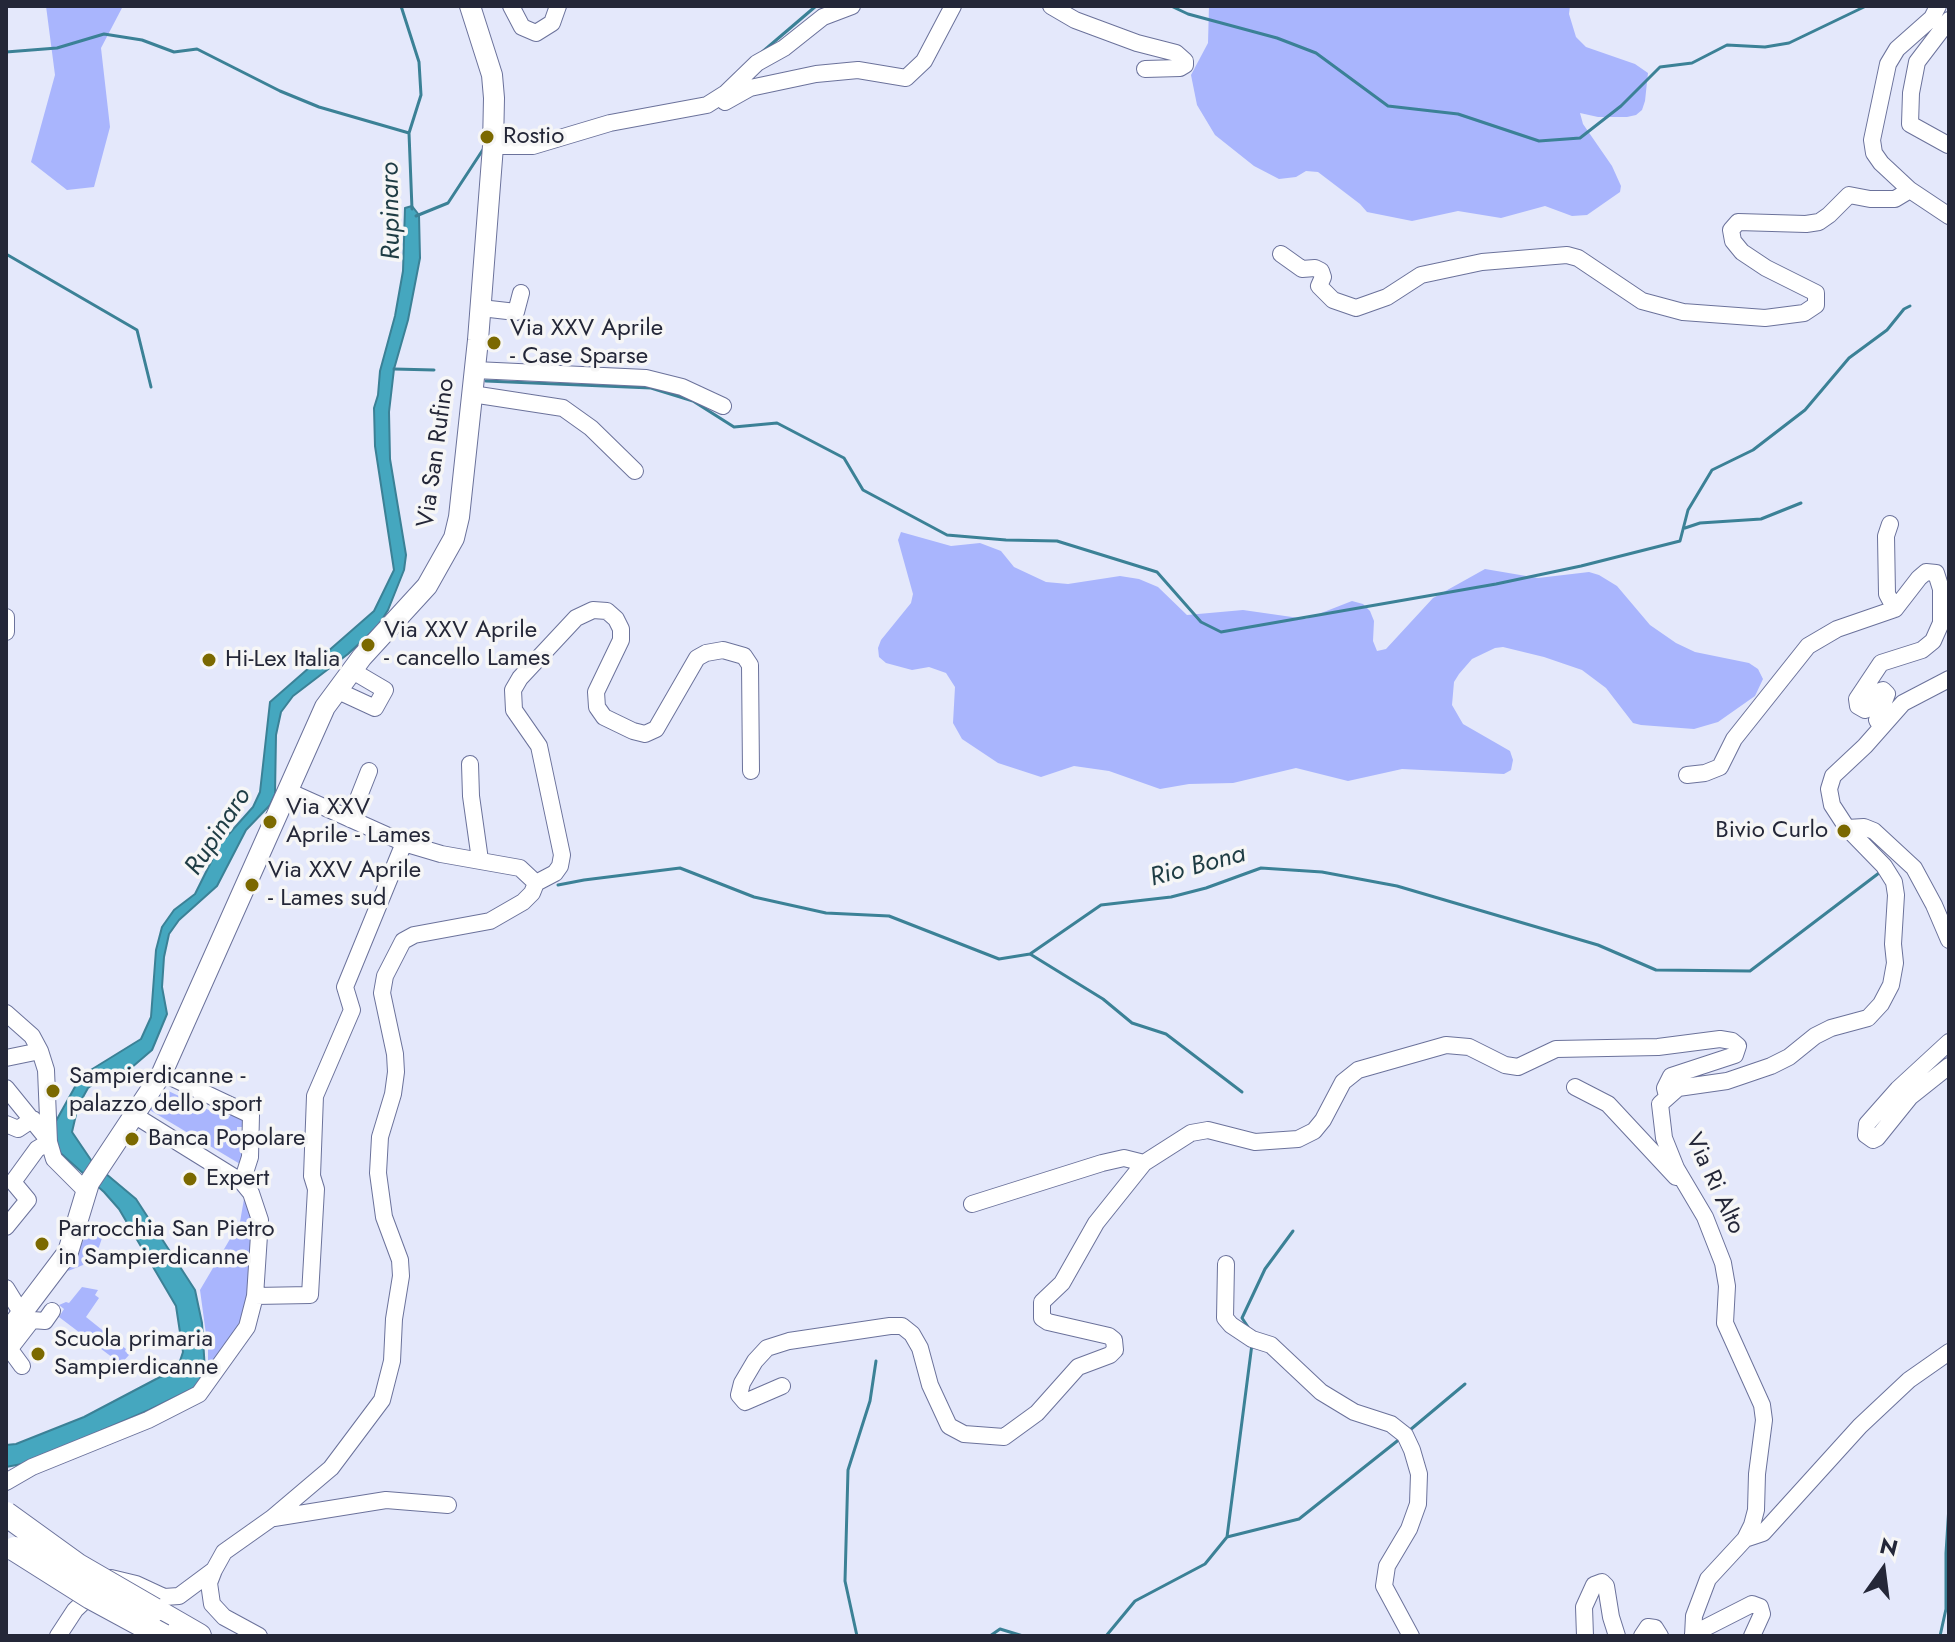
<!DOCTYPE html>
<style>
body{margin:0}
#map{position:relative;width:1955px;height:1642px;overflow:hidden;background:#e4e8fb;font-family:Jost,sans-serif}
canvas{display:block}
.frame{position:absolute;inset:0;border:8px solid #242738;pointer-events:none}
.north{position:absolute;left:1843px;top:1530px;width:80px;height:80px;-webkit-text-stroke:6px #f6f6f6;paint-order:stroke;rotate:14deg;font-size:22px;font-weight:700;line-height:32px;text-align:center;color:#242738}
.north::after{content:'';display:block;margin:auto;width:28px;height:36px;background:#242738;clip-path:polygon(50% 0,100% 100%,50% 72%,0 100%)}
</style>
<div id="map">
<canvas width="1955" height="1642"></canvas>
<div class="frame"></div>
<div class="north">N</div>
</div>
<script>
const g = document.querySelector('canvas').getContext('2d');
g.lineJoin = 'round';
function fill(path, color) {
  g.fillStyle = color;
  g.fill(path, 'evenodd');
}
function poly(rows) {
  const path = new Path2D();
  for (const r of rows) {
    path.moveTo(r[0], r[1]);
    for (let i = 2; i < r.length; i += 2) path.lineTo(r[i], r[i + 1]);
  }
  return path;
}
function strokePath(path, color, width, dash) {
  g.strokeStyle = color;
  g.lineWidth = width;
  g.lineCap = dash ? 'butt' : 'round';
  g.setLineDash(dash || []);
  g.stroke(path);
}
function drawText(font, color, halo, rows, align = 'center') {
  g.font = font + ' Jost,sans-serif';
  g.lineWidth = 7;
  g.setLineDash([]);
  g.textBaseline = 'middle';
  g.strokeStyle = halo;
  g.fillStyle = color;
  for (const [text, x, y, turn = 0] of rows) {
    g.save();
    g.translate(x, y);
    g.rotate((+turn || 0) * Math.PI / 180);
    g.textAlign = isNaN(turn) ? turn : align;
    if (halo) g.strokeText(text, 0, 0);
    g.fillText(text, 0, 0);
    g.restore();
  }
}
fill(poly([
 [46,6,123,6,101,48,110,127,94,187,67,190,31,162,55,75],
 [1209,6,1570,6,1569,14,1576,37,1586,47,1635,64,1648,73,1645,101,1642,110,1636,115,1627,117,1598,117,1580,113,1583,124,1612,166,1621,186,1620,192,1587,215,1572,216,1545,206,1501,218,1458,211,1412,221,1367,212,1360,204,1318,172,1306,171,1296,177,1279,179,1254,166,1215,135,1197,105,1191,75,1208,43],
 [901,532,951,546,980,543,1001,551,1014,567,1046,582,1068,584,1120,576,1139,579,1158,587,1187,615,1243,610,1306,619,1352,601,1363,604,1370,611,1374,621,1373,641,1377,651,1386,649,1433,598,1485,569,1538,578,1589,572,1599,575,1617,586,1650,625,1676,643,1695,652,1749,663,1758,669,1763,679,1755,696,1718,722,1694,729,1641,725,1633,723,1606,688,1582,670,1544,657,1503,647,1495,648,1472,659,1459,674,1454,682,1452,705,1463,724,1510,751,1513,760,1511,770,1504,774,1402,769,1348,781,1296,768,1233,783,1189,784,1160,789,1109,771,1074,766,1041,777,998,763,962,739,953,723,955,687,946,673,929,667,912,670,886,663,879,657,878,648,881,640,911,603,913,594,898,540],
 [162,1088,228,1119,232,1112,248,1121,247,1127,237,1127,237,1147,247,1147,240,1164,148,1109],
 [245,1193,256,1219,244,1321,208,1371,208,1349,200,1290,240,1222],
 [97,1227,103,1235,99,1247,83,1265,68,1271,89,1229],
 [82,1287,98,1290,95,1295,99,1298,86,1317,126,1349,125,1351,129,1355,121,1364,59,1317,64,1309,59,1305,66,1302,69,1303]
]), '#a9b5fd');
const water = poly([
 [412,206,419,215,420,258,408,320,394,369,389,412,390,459,406,555,404,570,388,610,378,626,348,654,293,696,281,712,276,735,275,794,270,805,246,830,217,886,179,920,169,934,164,957,162,987,167,1014,152,1050,131,1068,99,1080,88,1088,78,1106,72,1132,93,1163,136,1199,195,1290,202,1323,205,1371,196,1387,149,1410,27,1463,6,1467,6,1445,16,1444,84,1417,160,1377,173,1373,180,1361,183,1352,176,1306,119,1209,104,1192,56,1149,56,1121,81,1076,141,1039,151,1017,156,950,162,927,174,910,195,894,220,844,253,807,260,792,270,702,374,611,394,570,375,446,374,408,378,395,380,371,395,316,403,271,405,208,412,206]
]);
fill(water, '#45a7bf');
strokePath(water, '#3b8196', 2);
strokePath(poly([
 [401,6,419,62,421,95,409,133,412,209],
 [1171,6,1188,14,1277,38,1316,53,1388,106,1458,114,1539,141,1580,138,1621,106,1660,67,1692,63,1727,45,1765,47,1789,43,1866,6],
 [6,52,57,48,104,34,142,40,174,52,197,49,280,91,319,107,409,133],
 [761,53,816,6],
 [416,216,448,203,484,148],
 [6,254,137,330,151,387],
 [394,369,434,370],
 [486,381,651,388,693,401,734,427,777,423,844,458,863,490,947,535,1006,540,1057,541,1157,572,1201,622,1221,632,1496,584,1581,566,1680,541,1688,510,1712,470,1753,450,1805,410,1849,358,1887,330,1904,309,1910,306],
 [1685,528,1700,523,1761,519,1801,503],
 [558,885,584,880,680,868,754,897,826,913,889,916,999,959,1030,954,1101,905,1171,897,1206,888,1261,868,1322,872,1397,886,1598,945,1656,970,1750,971,1879,873],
 [1030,954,1103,999,1132,1023,1166,1034,1242,1092],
 [1250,1330,1242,1318,1265,1269,1293,1231],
 [1410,1430,1465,1384],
 [1227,1537,1299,1519,1401,1438],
 [857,1636,845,1581,848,1470,870,1401,876,1361],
 [990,1636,1000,1629,1023,1636],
 [1106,1636,1135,1601,1205,1564,1227,1537,1252,1344],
 [1940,1636,1946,1609,1946,1553,1949,1506]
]), '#3b8196', 3);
const minor = poly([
 [511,6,522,27,536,33,552,23,558,6],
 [1051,6,1075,20,1137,43,1176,53,1185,61,1185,65,1180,68,1145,69],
 [1938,6,1932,18,1897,49,1888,64,1872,140,1874,153,1881,163,1910,190,1949,216],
 [725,102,750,88,816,74,858,70,906,78,924,61,953,6],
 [1948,145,1910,124,1911,93,1917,62,1949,20],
 [493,146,533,146,610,123,707,105,726,93,757,63,784,48,823,17,852,6],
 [1281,254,1302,269,1315,268,1321,271,1323,277,1319,286,1333,300,1356,308,1387,297,1421,275,1482,262,1567,255,1578,258,1642,301,1683,312,1765,318,1804,313,1816,305,1816,293,1766,268,1742,252,1733,241,1731,230,1738,222,1806,224,1819,222,1829,215,1849,195,1870,199,1895,199,1910,190],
 [481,308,516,312,521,293],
 [475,370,646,378,682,387,723,406],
 [472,394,563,408,591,428,635,471],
 [1890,524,1886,536,1887,594,1895,609],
 [6,617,6,632],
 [336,690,375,708,385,690,351,670],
 [470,764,471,796,480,860],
 [1687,775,1705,773,1720,767,1734,739,1808,646,1837,629,1895,609,1919,578,1926,572,1936,573,1941,589,1941,623,1933,641,1922,650,1881,663,1857,699,1858,706,1865,710,1877,692,1883,690,1887,694,1877,720,1881,726],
 [350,819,369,771],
 [1847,828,1864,827,1874,831,1914,868,1934,905,1949,940],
 [536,883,555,873,560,866,562,855,539,746,514,710,513,690,520,678,576,618,593,610,607,611,616,619,621,629,621,640,596,692,597,707,604,717,633,731,645,734,656,729,697,658,706,653,723,650,744,656,750,665,751,771],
 [6,1013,32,1036,40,1051,46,1070,49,1142,54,1159,87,1192],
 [1949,1042,1898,1089,1867,1124,1866,1135,1873,1140,1877,1138,1910,1097,1949,1066],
 [6,1058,40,1051],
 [162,1073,251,1115,250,1157,242,1182,251,1193,260,1220,255,1296],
 [1575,1087,1608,1104,1676,1177],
 [6,1088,49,1141],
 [134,1115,242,1182],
 [6,1124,18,1129,33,1119],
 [972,1204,1102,1163,1124,1158,1144,1163],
 [6,1227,28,1200,13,1182,37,1149,49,1142],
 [1226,1264,1225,1318,1231,1325,1252,1339,1271,1345,1321,1392,1354,1412,1391,1424,1405,1435,1412,1450,1419,1474,1418,1504,1409,1529,1387,1566,1384,1586,1411,1636],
 [6,1288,22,1314],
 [6,1351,11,1351,22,1366],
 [8,1351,32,1320,45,1321,52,1311],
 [782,1386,745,1402,739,1395,742,1383,755,1361,767,1348,789,1341,890,1326,902,1326,912,1334,920,1348,930,1385,949,1426,964,1434,1004,1437,1037,1413,1078,1367,1110,1355,1115,1350,1114,1340,1109,1336,1048,1322,1042,1318,1042,1302,1062,1283,1096,1223,1144,1163,1191,1133,1208,1130,1255,1142,1298,1139,1314,1131,1323,1120,1343,1082,1358,1070,1446,1045,1469,1047,1505,1065,1518,1067,1556,1049,1658,1047,1720,1039,1732,1041,1738,1046,1735,1055,1671,1076,1665,1088,1667,1096],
 [6,1482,32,1467,148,1420,199,1394,247,1327,255,1296,310,1295,316,1189,312,1176,315,1096,352,1010,345,987,404,843],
 [274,1518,386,1500,448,1505],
 [1745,1539,1763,1533,1860,1426,1909,1380,1949,1352],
 [111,1578,136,1584,164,1597,179,1596,214,1570],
 [1693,1634,1752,1604,1760,1607,1762,1614,1752,1636],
 [58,1636,75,1610,94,1592],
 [259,1636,224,1617,212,1604,209,1583,214,1570,224,1552,272,1518,331,1468,382,1400,392,1361,394,1319,401,1276,400,1260,384,1217,378,1173,380,1137,393,1094,396,1072,395,1054,382,993,385,976,403,941,414,935,490,921,523,902,532,893,536,883,520,868,441,854,404,843,288,791],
 [1585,1636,1584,1607,1594,1585,1602,1582,1606,1586,1611,1617,1617,1636],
 [1642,1636,1648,1627,1655,1628,1660,1636],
 [1693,1636,1694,1616,1708,1579,1745,1539,1752,1525,1756,1510,1757,1474,1764,1420,1762,1405,1725,1323,1727,1286,1723,1263,1705,1217,1676,1168,1664,1138,1660,1104,1678,1088,1727,1081,1771,1066,1789,1057,1815,1036,1831,1028,1868,1018,1881,1004,1891,985,1895,963,1893,944,1896,895,1894,882,1884,866,1847,828,1832,805,1829,789,1833,776,1865,746,1903,703,1949,679]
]);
const major = poly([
 [6,1334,68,1252,89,1183,162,1073,325,707,362,657,427,586,454,538,459,517,478,340,493,146,494,98,492,75,470,6]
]);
const highway = poly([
 [154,1610,199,1636]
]);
strokePath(minor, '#6b729b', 18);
strokePath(major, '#6b729b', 22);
strokePath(highway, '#6b729b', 26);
strokePath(minor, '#fff', 16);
strokePath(major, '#fff', 20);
strokePath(highway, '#fff', 24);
const highwayBridge = poly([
 [6,1514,78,1566,154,1610],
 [15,1549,91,1597,163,1636]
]);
strokePath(highwayBridge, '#6b729b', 26, []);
strokePath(highwayBridge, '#fff', 24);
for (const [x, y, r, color] of [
 [487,137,8,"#7b6900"],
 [494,343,8,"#7b6900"],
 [368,645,8,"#7b6900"],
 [209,660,8,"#7b6900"],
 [270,822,8,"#7b6900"],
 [1844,831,8,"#7b6900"],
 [252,885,8,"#7b6900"],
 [53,1091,8,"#7b6900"],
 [132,1139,8,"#7b6900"],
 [190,1179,8,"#7b6900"],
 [42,1244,8,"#7b6900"],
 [38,1354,8,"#7b6900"]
]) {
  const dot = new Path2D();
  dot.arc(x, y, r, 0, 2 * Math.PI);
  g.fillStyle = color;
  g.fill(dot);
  strokePath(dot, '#f6f6f6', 3);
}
drawText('24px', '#242738', '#f6f6f6', [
 ["Rostio",503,137],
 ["Via XXV Aprile",510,329],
 ["- Case Sparse",510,357],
 ["Via XXV Aprile",384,631],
 ["- cancello Lames",384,659],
 ["Hi-Lex Italia",225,660],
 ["Via XXV",286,808],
 ["Aprile - Lames",286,836],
 ["Bivio Curlo",1828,831,"right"],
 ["Via XXV Aprile",268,871],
 ["- Lames sud",268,899],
 ["Sampierdicanne -",69,1077],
 ["palazzo dello sport",69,1105],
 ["Banca Popolare",148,1139],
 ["Expert",206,1179],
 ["Parrocchia San Pietro",58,1230],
 ["in Sampierdicanne",58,1258],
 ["Scuola primaria",54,1340],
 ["Sampierdicanne",54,1368]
], 'left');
drawText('24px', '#242738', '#f6f6f6', [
 ["Via San Rufino",437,453,-82],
 ["Via Ri Alto",1714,1184,65]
]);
drawText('italic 26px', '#1e3c44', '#f6f6f6', [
 ["Rupinaro",392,211,-91],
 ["Rupinaro",219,832,-57],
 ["Rio Bona",1198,867,-15]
]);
</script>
